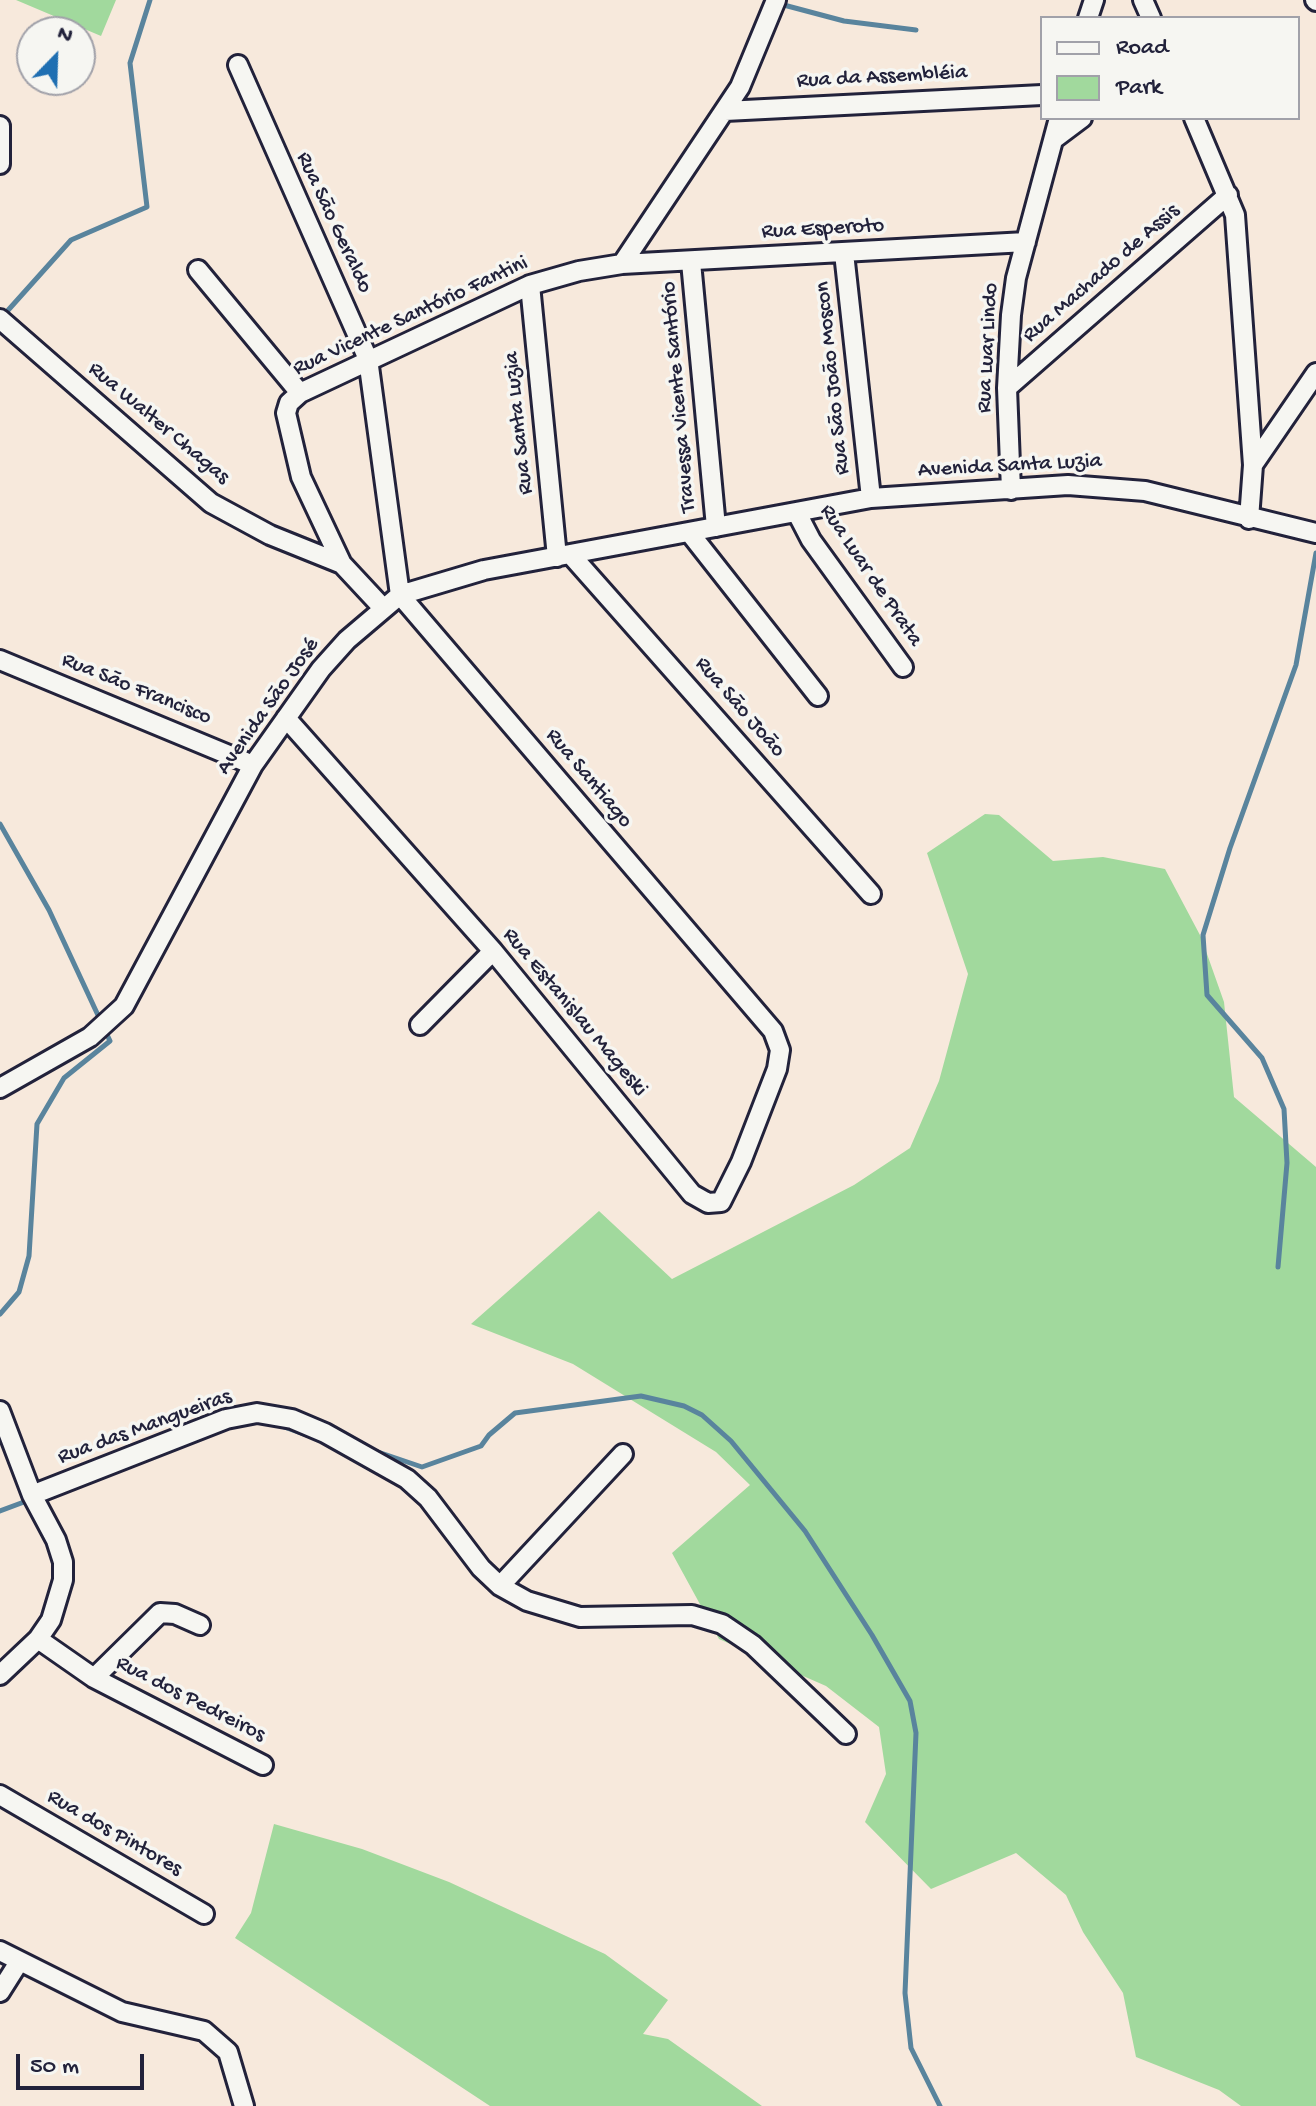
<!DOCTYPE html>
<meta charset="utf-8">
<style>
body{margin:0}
#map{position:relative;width:1316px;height:2106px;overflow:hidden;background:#f7e9dc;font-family:"Gochi Hand",sans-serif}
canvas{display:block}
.legend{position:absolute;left:1040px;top:16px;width:260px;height:104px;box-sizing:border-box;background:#f6f6f2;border:2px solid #a1a1a9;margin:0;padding:10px 14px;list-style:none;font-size:24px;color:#22223b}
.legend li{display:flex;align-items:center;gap:16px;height:40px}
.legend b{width:40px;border:2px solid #a1a1a9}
.north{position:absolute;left:16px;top:16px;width:80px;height:80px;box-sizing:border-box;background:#f6f6f2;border:2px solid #a1a1a9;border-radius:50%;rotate:23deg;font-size:22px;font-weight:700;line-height:32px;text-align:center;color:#22223b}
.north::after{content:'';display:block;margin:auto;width:28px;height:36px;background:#1f6fb2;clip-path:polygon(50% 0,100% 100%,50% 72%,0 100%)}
.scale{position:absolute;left:16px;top:2054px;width:128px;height:36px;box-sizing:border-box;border:4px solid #22223b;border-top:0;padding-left:10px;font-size:24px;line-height:28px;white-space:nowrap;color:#22223b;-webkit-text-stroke:6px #f6f6f2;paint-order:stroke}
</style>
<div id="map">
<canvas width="1316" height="2106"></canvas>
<ul class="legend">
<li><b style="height:10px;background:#f6f6f2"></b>Road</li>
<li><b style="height:22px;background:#a1d99d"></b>Park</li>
</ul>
<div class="north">N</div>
<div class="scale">50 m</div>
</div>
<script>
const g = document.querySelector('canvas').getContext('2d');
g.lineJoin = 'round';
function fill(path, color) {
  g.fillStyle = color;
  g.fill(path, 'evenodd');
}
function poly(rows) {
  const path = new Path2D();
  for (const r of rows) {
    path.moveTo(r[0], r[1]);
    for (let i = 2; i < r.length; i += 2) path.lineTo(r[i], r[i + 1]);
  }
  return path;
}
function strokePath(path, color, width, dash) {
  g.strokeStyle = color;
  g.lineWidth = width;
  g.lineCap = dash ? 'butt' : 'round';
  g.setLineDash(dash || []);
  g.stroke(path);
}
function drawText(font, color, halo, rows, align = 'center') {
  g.font = font + ' "Gochi Hand",sans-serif';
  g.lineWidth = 7;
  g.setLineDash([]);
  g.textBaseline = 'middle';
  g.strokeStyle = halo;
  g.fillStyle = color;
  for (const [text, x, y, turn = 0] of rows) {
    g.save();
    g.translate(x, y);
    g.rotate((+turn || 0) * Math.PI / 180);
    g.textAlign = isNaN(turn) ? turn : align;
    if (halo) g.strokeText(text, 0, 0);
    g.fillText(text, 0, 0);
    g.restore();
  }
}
fill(poly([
 [16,0,116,0,101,36],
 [985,814,999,815,1053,861,1103,857,1165,869,1201,937,1224,1002,1234,1097,1316,1167,1316,2106,1241,2106,1219,2090,1136,2057,1123,1993,1083,1932,1066,1895,1016,1853,931,1889,865,1822,886,1774,879,1727,826,1686,719,1639,672,1553,750,1485,716,1452,573,1364,471,1324,599,1211,672,1279,854,1185,910,1148,939,1081,968,974,927,853],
 [274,1824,362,1849,449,1882,605,1954,668,2000,643,2034,668,2039,762,2106,490,2106,235,1938,251,1913]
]), '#a1d99d');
strokePath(poly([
 [780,4,844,21,916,30],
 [2,317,71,240,147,207,130,63,150,0],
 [0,824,49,910,110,1041,64,1078,37,1124,29,1256,19,1292,0,1314],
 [1278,1267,1287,1163,1284,1109,1262,1058,1207,995,1203,935,1230,848,1296,665,1316,553],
 [276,1424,323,1441],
 [372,1450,422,1467,481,1446,489,1435,515,1413,641,1396,684,1406,702,1415,731,1441,805,1531,872,1635,910,1701,916,1733,905,1993,911,2048,940,2106],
 [0,1511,32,1499]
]), '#59849d', 5);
const minor = poly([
 [1143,0,1151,18],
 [1315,0,1316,1],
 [1088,18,1094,0],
 [238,65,368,359,400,595,773,1031,780,1050,777,1069,741,1162,721,1202,708,1203,692,1194,493,951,286,718],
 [725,111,1042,95],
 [1194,118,1235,215,1253,465,1249,519],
 [0,126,0,164],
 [1054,139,1082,118],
 [844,253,871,498],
 [691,262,716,527],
 [622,264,740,87,776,0],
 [198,270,300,393],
 [530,285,557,557],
 [0,319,211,503,270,535,342,564],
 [1007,388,1228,195],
 [1253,465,1316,373],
 [1011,490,1007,388,1011,315,1016,278,1059,118],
 [797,513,811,540,903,667],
 [689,532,818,696],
 [571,555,871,894],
 [383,608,342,564,301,477,286,413,289,403,300,393,530,285,579,271,622,264,1026,242],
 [0,660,253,765],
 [420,1025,493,951],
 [0,1088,90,1037,124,1006,253,765,321,669,347,640,400,595,484,570,871,498,1068,485,1145,491,1316,533],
 [0,1411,32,1495,56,1540,63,1562,63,1580,51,1620,38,1639,0,1675],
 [32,1495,226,1419,257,1413,292,1419,325,1433,407,1479,428,1498,481,1568,500,1586,527,1601,580,1617,692,1615,722,1624,753,1645,846,1734],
 [500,1586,623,1454],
 [38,1639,94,1678,263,1765],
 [94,1678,160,1613,175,1614,200,1625],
 [0,1795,204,1914],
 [0,1951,122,2012,204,2031,228,2052,244,2106],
 [0,1992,19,1962]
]);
strokePath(minor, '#22223b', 24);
strokePath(minor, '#f6f6f2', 18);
drawText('22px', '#22223b', '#f6f6f2', [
 ["Rua da Assembléia",882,78,-3],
 ["Rua São Geraldo",333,223,65],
 ["Rua Esperoto",823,230,-3],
 ["Rua Machado de Assis",1102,274,-41],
 ["Rua Vicente Santório Fantini",411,317,-25],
 ["Rua Luar Lindo",989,348,-87],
 ["Rua São João Moscon",834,378,-96],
 ["Travessa Vicente Santório",680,397,-95],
 ["Rua Santa Luzia",520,423,-96],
 ["Rua Walter Chagas",158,424,40],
 ["Avenida Santa Luzia",1010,467,-3],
 ["Rua Luar de Prata",870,576,56],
 ["Rua São Francisco",136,690,22],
 ["Avenida São José",269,707,-55],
 ["Rua São João",739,708,49],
 ["Rua Santiago",588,779,50],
 ["Rua Estanislau Mageski",574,1013,50],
 ["Rua das Mangueiras",145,1428,-20],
 ["Rua dos Pedreiros",190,1700,27],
 ["Rua dos Pintores",114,1834,30]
]);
</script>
